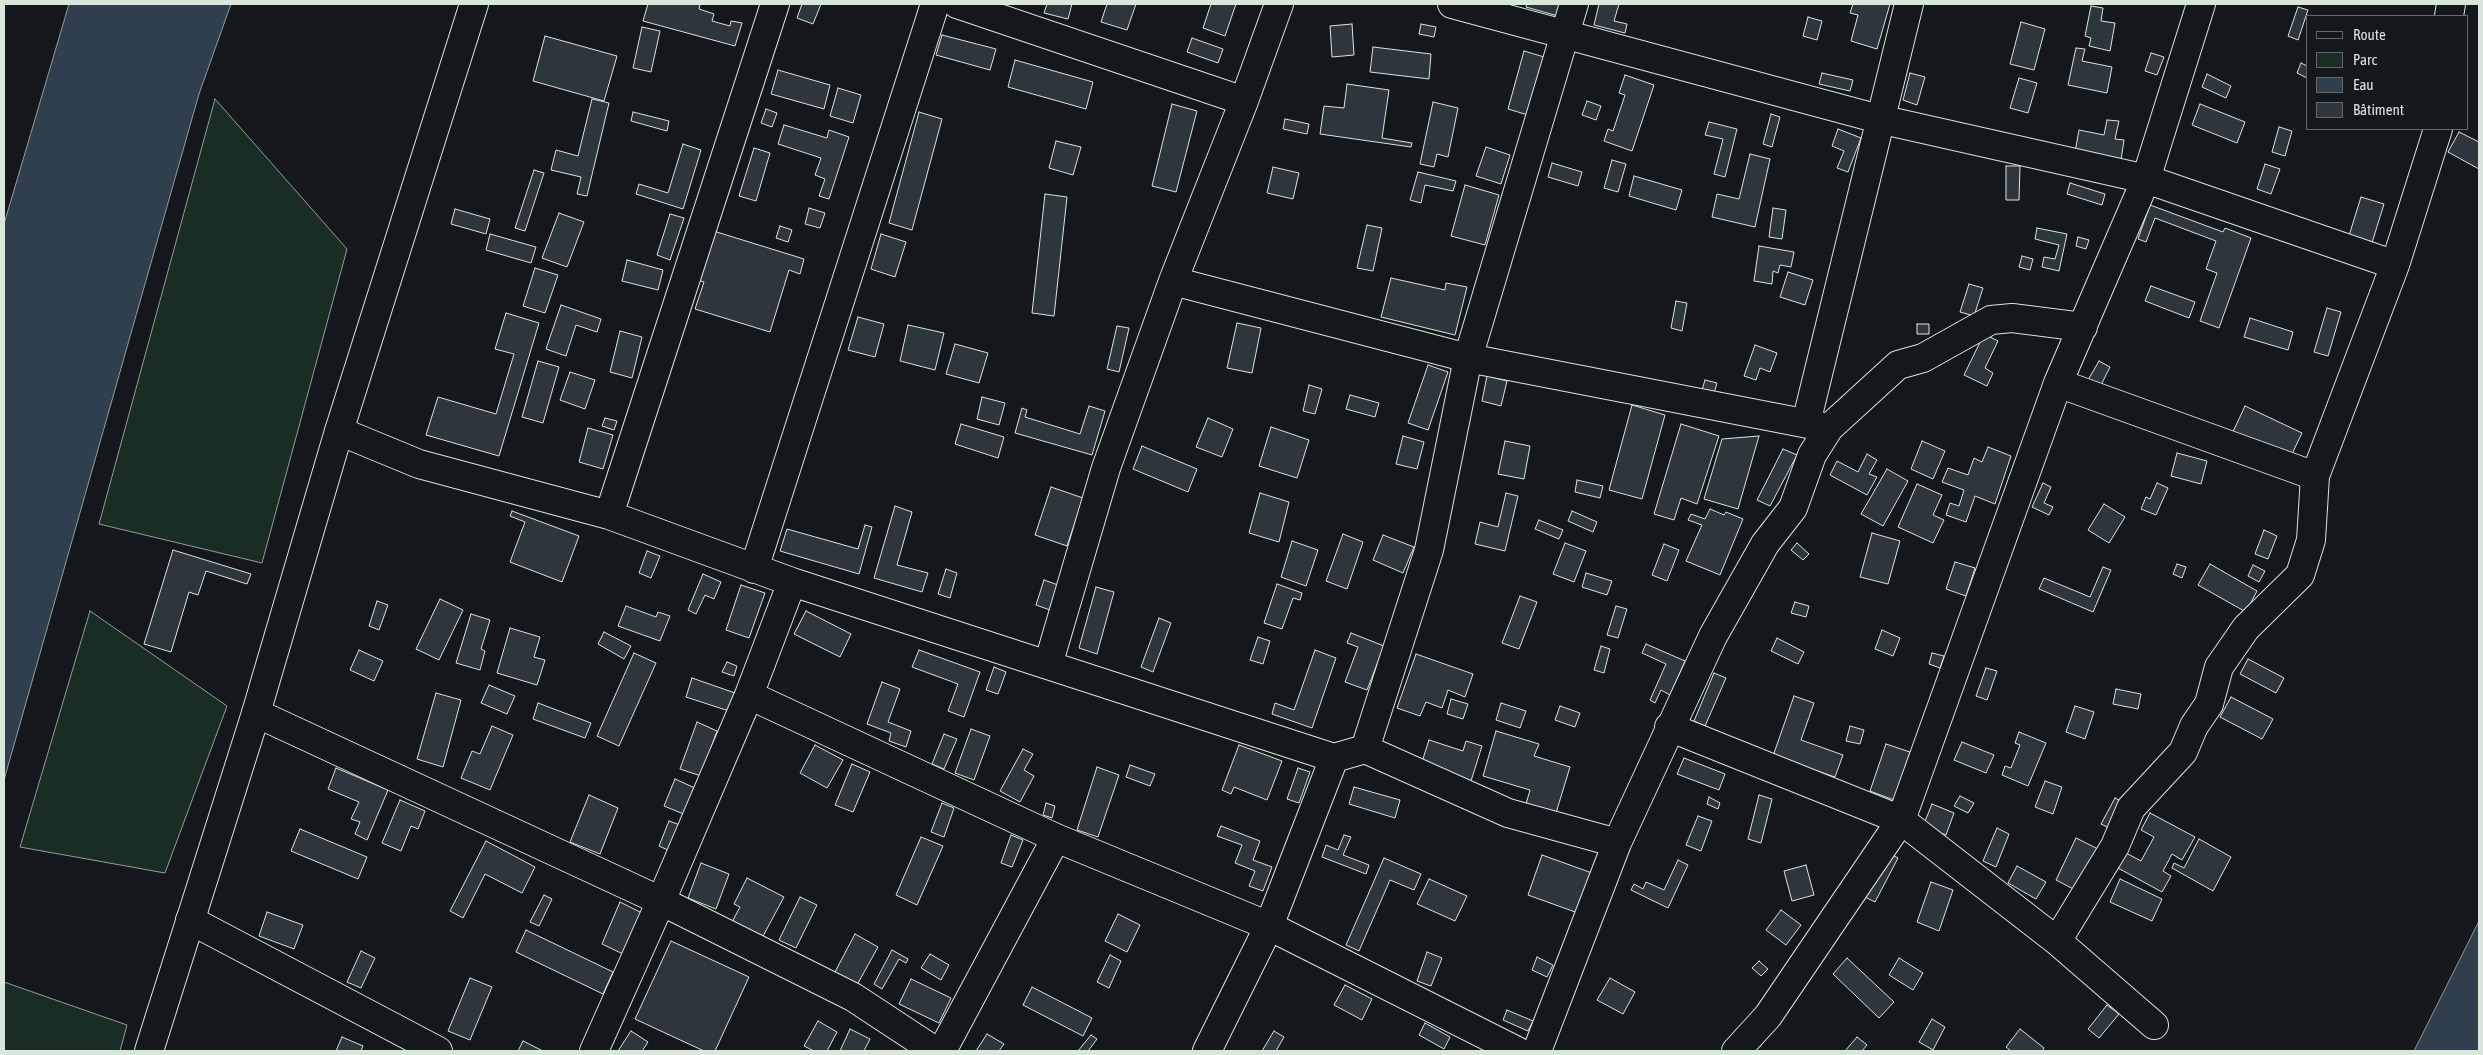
<!DOCTYPE html>
<meta charset="utf-8">
<style>
body{margin:0}
#map{position:relative;width:2483px;height:1055px;overflow:hidden;background:#14181c;font-family:"Asap Condensed",sans-serif}
canvas{display:block}
.frame{position:absolute;inset:0;border:5px solid #d8e6dc;pointer-events:none}
.legend{position:absolute;left:2306px;top:15px;width:162px;height:115px;box-sizing:border-box;background:#14181c;border:1px solid #626a69;margin:0;padding:6px 9px;list-style:none;font-size:15px;color:#d8e6dc}
.legend li{display:flex;align-items:center;gap:10px;height:25px}
.legend b{width:25px;border:1px solid #626a69}
</style>
<div id="map">
<canvas width="2483" height="1055"></canvas>
<div class="frame"></div>
<ul class="legend">
<li><b style="height:6px;background:#14181c"></b>Route</li>
<li><b style="height:14px;background:#1a2d24"></b>Parc</li>
<li><b style="height:14px;background:#2f3f4d"></b>Eau</li>
<li><b style="height:14px;background:#2c363c"></b>Bâtiment</li>
</ul>
</div>
<script>
const g = document.querySelector('canvas').getContext('2d');
g.lineJoin = 'round';
function fill(path, color) {
  g.fillStyle = color;
  g.fill(path, 'evenodd');
}
function poly(rows) {
  const path = new Path2D();
  for (const r of rows) {
    path.moveTo(r[0], r[1]);
    for (let i = 2; i < r.length; i += 2) path.lineTo(r[i], r[i + 1]);
  }
  return path;
}
function strokePath(path, color, width, dash) {
  g.strokeStyle = color;
  g.lineWidth = width;
  g.lineCap = dash ? 'butt' : 'round';
  g.setLineDash(dash || []);
  g.stroke(path);
}
const green = poly([
 [215,99,347,249,262,563,99,524,215,99],
 [90,611,227,706,165,873,20,847,90,611],
 [4,982,127,1025,120,1051,4,1051,4,982]
]);
fill(green, '#1a2d24');
strokePath(green, '#939e99', 1);
const water = poly([
 [69,4,231,4,199,94,4,780,4,224,69,4],
 [2479,921,2479,1051,2414,1051,2479,921]
]);
fill(water, '#2f3f4d');
strokePath(water, '#939e99', 1);
const building = poly([
 [648,4,700,4,699,9,714,14,712,21,730,26,731,21,742,23,735,46,643,21,648,4],
 [802,4,821,4,813,24,797,18,802,4],
 [1047,4,1072,4,1068,19,1044,13,1047,4],
 [1107,4,1136,4,1127,30,1101,22,1107,4],
 [1211,4,1236,4,1225,36,1203,28,1211,4],
 [1527,4,1555,4,1568,7,1565,18,1526,7,1527,4],
 [1599,4,1619,4,1614,21,1627,24,1625,33,1594,25,1599,4],
 [1853,4,1890,4,1877,49,1851,41,1858,15,1850,13,1853,4],
 [2091,6,2103,8,2101,21,2115,23,2110,51,2089,46,2091,38,2085,36,2091,6],
 [2298,7,2308,10,2298,40,2288,36,2298,7],
 [1808,17,1822,21,1817,40,1803,36,1808,17],
 [2021,22,2045,29,2034,70,2010,64,2021,22],
 [1352,24,1354,55,1332,57,1330,26,1352,24],
 [1421,24,1436,27,1434,37,1419,34,1421,24],
 [642,27,660,31,651,72,633,68,642,27],
 [942,35,996,49,990,70,936,55,942,35],
 [545,36,617,56,604,101,533,81,545,36],
 [1192,38,1223,49,1218,63,1187,52,1192,38],
 [1373,47,1431,54,1429,79,1370,72,1373,47],
 [2076,48,2085,49,2082,61,2112,67,2107,93,2068,85,2076,48],
 [1524,51,1544,57,1528,115,1508,109,1524,51],
 [2151,53,2164,57,2157,75,2145,71,2151,53],
 [1015,60,1093,82,1086,109,1008,87,1015,60],
 [2301,63,2307,66,2307,78,2297,73,2301,63],
 [778,70,830,85,824,109,771,94,778,70],
 [1822,73,1853,80,1850,91,1819,84,1822,73],
 [1910,73,1925,77,1917,105,1903,100,1910,73],
 [2207,74,2231,86,2226,98,2202,87,2207,74],
 [1625,75,1654,85,1632,151,1604,141,1608,129,1613,131,1625,95,1619,93,1625,75],
 [2019,78,2037,83,2028,113,2010,108,2019,78],
 [1347,84,1389,90,1382,138,1412,143,1411,147,1320,134,1324,106,1344,108,1347,84],
 [838,88,861,95,853,123,830,116,838,88],
 [592,99,609,103,587,196,577,194,581,177,551,170,556,150,578,156,592,99],
 [1587,101,1601,106,1596,120,1582,115,1587,101],
 [1433,102,1458,108,1448,157,1437,154,1434,167,1420,164,1433,102],
 [1172,104,1197,111,1176,192,1152,186,1172,104],
 [2200,104,2245,122,2237,143,2192,125,2200,104],
 [766,109,777,113,772,127,761,123,766,109],
 [633,112,669,121,667,131,631,121,633,112],
 [919,112,942,119,912,230,889,223,919,112],
 [1771,114,1780,117,1772,147,1763,144,1771,114],
 [1285,119,1309,124,1307,134,1283,129,1285,119],
 [2107,120,2119,121,2115,139,2124,140,2121,160,2075,152,2079,130,2104,135,2107,120],
 [1709,122,1737,129,1725,177,1714,174,1723,139,1705,135,1709,122],
 [784,125,827,138,829,130,849,137,829,199,819,196,825,179,815,175,821,158,778,144,784,125],
 [2279,127,2292,131,2285,156,2272,152,2279,127],
 [1838,129,1861,138,1848,172,1837,168,1844,151,1832,146,1838,129],
 [2459,132,2479,142,2479,169,2448,152,2459,132],
 [1056,141,1081,147,1073,175,1049,168,1056,141],
 [683,144,701,150,683,209,636,194,639,184,668,193,683,144],
 [1486,147,1510,155,1501,184,1476,176,1486,147],
 [754,148,770,153,756,201,739,196,754,148],
 [1750,154,1770,159,1755,227,1712,217,1717,194,1739,199,1750,154],
 [1612,160,1626,164,1618,192,1604,188,1612,160],
 [1552,163,1582,172,1578,186,1548,177,1552,163],
 [2265,164,2280,169,2271,194,2257,189,2265,164],
 [2006,166,2020,166,2019,200,2006,200,2006,166],
 [1273,167,1299,173,1293,199,1267,193,1273,167],
 [534,170,544,173,525,231,515,228,534,170],
 [1418,172,1456,181,1453,191,1425,185,1421,203,1410,200,1418,172],
 [1634,176,1682,190,1676,210,1629,196,1634,176],
 [2070,183,2105,194,2102,205,2067,194,2070,183],
 [1465,185,1499,195,1485,245,1451,236,1465,185],
 [1045,194,1067,197,1054,316,1032,313,1045,194],
 [2361,197,2384,204,2371,246,2348,239,2361,197],
 [2150,205,2223,232,2225,228,2251,238,2219,328,2200,321,2217,273,2206,269,2216,241,2155,218,2146,242,2138,239,2150,205],
 [809,208,825,213,820,228,805,224,809,208],
 [1773,208,1786,210,1782,239,1769,237,1773,208],
 [455,209,490,219,486,234,451,224,455,209],
 [559,213,584,222,567,267,542,258,559,213],
 [670,214,684,218,670,260,657,255,670,214],
 [1367,225,1382,228,1373,271,1357,268,1367,225],
 [780,226,792,230,788,242,776,238,780,226],
 [2037,228,2067,234,2059,271,2042,267,2044,257,2055,259,2059,245,2035,239,2037,228],
 [707,229,804,259,800,274,789,270,770,332,695,309,704,282,692,278,707,229],
 [490,234,536,247,531,263,486,250,490,234],
 [881,234,906,242,895,277,871,269,881,234],
 [2078,237,2089,240,2086,249,2076,246,2078,237],
 [1759,246,1794,252,1791,267,1780,265,1778,273,1773,271,1772,284,1754,281,1759,246],
 [2022,256,2033,259,2030,270,2019,267,2022,256],
 [627,260,663,270,658,290,622,281,627,260],
 [535,268,558,275,545,313,523,306,535,268],
 [1788,272,1813,280,1805,305,1780,297,1788,272],
 [1391,278,1445,290,1446,283,1467,287,1455,335,1381,317,1391,278],
 [1969,284,1983,288,1974,316,1960,312,1969,284],
 [2151,286,2195,302,2189,318,2145,301,2151,286],
 [1676,301,1687,303,1682,331,1671,328,1676,301],
 [561,305,601,319,597,332,576,325,566,356,546,349,561,305],
 [2327,308,2341,312,2328,356,2314,352,2327,308],
 [506,313,539,323,499,456,426,435,438,397,496,414,514,354,495,349,506,313],
 [858,317,884,324,875,357,848,350,858,317],
 [2250,318,2293,332,2288,350,2244,337,2250,318],
 [1237,323,1261,328,1252,373,1227,368,1237,323],
 [1917,324,1929,324,1929,334,1917,334,1917,324],
 [908,325,944,333,935,370,900,361,908,325],
 [1117,326,1129,328,1119,372,1107,369,1117,326],
 [620,331,642,337,632,378,610,372,620,331],
 [1984,334,1998,341,1985,368,1993,373,1987,386,1964,375,1984,334],
 [955,344,988,353,979,383,946,374,955,344],
 [1755,345,1777,353,1770,372,1760,368,1756,380,1744,376,1755,345],
 [538,361,559,367,543,423,522,417,538,361],
 [2099,361,2110,367,2100,387,2088,380,2099,361],
 [1428,365,1448,372,1428,430,1408,423,1428,365],
 [570,372,595,380,585,409,560,400,570,372],
 [1487,376,1507,381,1501,406,1482,401,1487,376],
 [1705,380,1717,383,1714,393,1702,390,1705,380],
 [1309,385,1322,389,1315,414,1303,411,1309,385],
 [1350,395,1379,403,1375,417,1346,409,1350,395],
 [982,397,1005,403,999,425,977,419,982,397],
 [1632,405,1665,415,1642,499,1609,490,1632,405],
 [1089,406,1105,411,1092,455,1015,433,1022,408,1027,410,1025,417,1080,434,1089,406],
 [2245,406,2302,433,2289,460,2232,434,2245,406],
 [605,418,617,421,614,430,602,426,605,418],
 [1208,418,1233,429,1222,457,1196,447,1208,418],
 [961,424,1004,437,998,458,955,444,961,424],
 [1681,424,1719,436,1697,504,1681,498,1674,520,1654,514,1681,424],
 [1271,427,1309,440,1297,478,1259,466,1271,427],
 [588,428,613,435,603,469,579,462,588,428],
 [1403,436,1424,442,1417,469,1396,464,1403,436],
 [1759,436,1738,509,1704,499,1722,439,1759,436],
 [1505,441,1530,446,1524,479,1498,474,1505,441],
 [1922,441,1945,451,1933,479,1911,469,1922,441],
 [1142,446,1197,469,1188,492,1133,469,1142,446],
 [1988,447,2011,456,1995,504,1975,496,1966,522,1946,515,1950,503,1959,506,1964,490,1942,482,1948,468,1968,475,1974,458,1982,462,1988,447],
 [1783,449,1797,455,1770,506,1757,500,1783,449],
 [2177,453,2207,461,2201,484,2171,476,2177,453],
 [1867,454,1877,460,1869,474,1877,477,1867,495,1830,475,1837,461,1858,472,1867,454],
 [1887,469,1908,481,1883,526,1861,514,1887,469],
 [1577,480,1603,486,1600,498,1575,492,1577,480],
 [2043,483,2051,487,2044,503,2053,507,2049,515,2032,507,2043,483],
 [2157,483,2168,488,2156,515,2141,509,2146,497,2150,499,2157,483],
 [1917,484,1942,495,1933,515,1944,520,1933,543,1898,527,1917,484],
 [1051,487,1083,498,1067,546,1035,535,1051,487],
 [1260,493,1289,502,1279,542,1249,533,1260,493],
 [1506,493,1518,496,1505,551,1475,544,1480,522,1498,527,1506,493],
 [2104,504,2125,517,2109,543,2088,530,2104,504],
 [895,506,912,512,897,565,928,573,922,592,874,578,895,506],
 [1710,509,1724,515,1726,512,1743,519,1720,575,1686,561,1702,525,1688,520,1691,514,1705,519,1710,509],
 [512,511,579,536,562,582,510,562,525,522,510,516,512,511],
 [1572,511,1597,522,1593,532,1568,521,1572,511],
 [1539,520,1563,530,1559,539,1535,529,1539,520],
 [865,525,872,527,859,574,780,551,787,529,858,549,865,525],
 [2264,530,2277,536,2268,559,2255,554,2264,530],
 [1872,533,1900,541,1888,584,1860,577,1872,533],
 [1343,534,1363,542,1347,589,1326,581,1343,534],
 [1383,535,1414,547,1403,573,1373,560,1383,535],
 [1292,541,1318,550,1306,586,1281,577,1292,541],
 [1565,543,1586,551,1574,582,1553,574,1565,543],
 [1797,543,1809,554,1803,560,1791,550,1797,543],
 [1664,544,1679,550,1667,581,1652,575,1664,544],
 [173,550,251,574,247,584,206,571,198,595,189,592,171,652,144,644,173,550],
 [647,551,660,556,651,578,639,573,647,551],
 [1955,562,1975,568,1966,596,1946,589,1955,562],
 [2177,564,2186,567,2182,578,2173,574,2177,564],
 [2210,564,2257,591,2246,612,2198,585,2210,564],
 [2253,565,2265,571,2259,582,2248,576,2253,565],
 [2103,567,2111,570,2093,612,2039,589,2044,578,2090,597,2103,567],
 [946,569,957,573,950,598,938,594,946,569],
 [1586,573,1612,581,1607,595,1582,587,1586,573],
 [703,574,721,582,714,599,705,595,696,614,688,610,703,574],
 [1044,580,1058,585,1050,610,1036,605,1044,580],
 [1277,584,1302,593,1300,600,1293,598,1282,629,1264,623,1277,584],
 [741,585,765,593,749,638,726,630,741,585],
 [1096,587,1114,592,1097,654,1079,648,1096,587],
 [1520,596,1537,602,1519,649,1502,643,1520,596],
 [440,599,463,610,439,660,416,649,440,599],
 [377,601,388,605,379,630,369,626,377,601],
 [1795,602,1809,606,1806,617,1791,613,1795,602],
 [626,606,656,617,658,612,670,616,660,641,618,626,626,606],
 [1616,606,1627,609,1618,638,1607,635,1616,606],
 [806,611,851,634,840,657,794,634,806,611],
 [471,614,490,620,481,649,485,651,480,670,456,663,471,614],
 [1159,618,1171,623,1153,672,1141,667,1159,618],
 [510,628,540,637,534,657,545,660,537,685,497,673,510,628],
 [1882,630,1900,638,1893,656,1875,649,1882,630],
 [604,632,631,646,624,659,598,644,604,632],
 [1351,633,1384,646,1367,690,1345,682,1358,647,1347,643,1351,633],
 [1258,637,1270,641,1263,664,1250,660,1258,637],
 [1777,638,1804,652,1798,664,1771,651,1777,638],
 [1646,644,1685,661,1670,695,1661,690,1655,703,1650,700,1666,664,1642,653,1646,644],
 [1601,646,1610,649,1604,673,1594,670,1601,646],
 [359,650,383,661,374,681,350,670,359,650],
 [919,650,980,672,964,717,948,711,958,684,912,667,919,650],
 [1315,650,1336,658,1312,728,1272,714,1275,703,1294,710,1315,650],
 [634,653,656,663,619,746,597,736,634,653],
 [1932,653,1944,656,1940,668,1929,664,1932,653],
 [1416,654,1473,674,1465,697,1448,690,1442,708,1426,702,1420,716,1397,708,1416,654],
 [2248,659,2284,678,2276,693,2240,674,2248,659],
 [727,662,737,666,734,676,722,672,727,662],
 [994,667,1006,672,998,694,986,690,994,667],
 [1986,668,1997,671,1987,700,1976,696,1986,668],
 [1714,673,1726,678,1705,726,1694,721,1714,673],
 [692,678,735,693,729,711,686,697,692,678],
 [882,682,900,689,888,722,911,731,906,747,889,741,891,733,867,724,882,682],
 [489,685,515,696,507,714,481,703,489,685],
 [2116,689,2141,694,2138,709,2113,704,2116,689],
 [436,693,461,700,443,767,417,759,436,693],
 [1794,696,1814,703,1801,740,1843,755,1835,777,1773,756,1794,696],
 [2231,697,2273,719,2262,739,2220,717,2231,697],
 [1451,699,1468,704,1463,719,1447,714,1451,699],
 [538,703,591,723,585,738,533,719,538,703],
 [1501,703,1526,711,1520,728,1496,720,1501,703],
 [1560,706,1580,713,1575,727,1555,720,1560,706],
 [2075,706,2094,712,2085,739,2066,732,2075,706],
 [697,722,717,731,701,776,680,769,697,722],
 [492,726,513,735,490,790,461,778,472,751,480,754,492,726],
 [1850,726,1864,730,1860,744,1846,741,1850,726],
 [971,729,990,736,974,780,955,773,971,729],
 [1496,731,1539,744,1534,756,1570,767,1556,813,1526,804,1530,790,1483,776,1496,731],
 [2019,732,2046,743,2028,786,2002,775,2005,766,2011,768,2020,745,2015,743,2019,732],
 [944,734,957,739,944,769,932,764,944,734],
 [1429,740,1463,751,1466,741,1482,746,1471,781,1421,765,1429,740],
 [1962,742,1994,755,1986,773,1954,760,1962,742],
 [1886,744,1910,752,1894,800,1870,791,1886,744],
 [815,745,843,760,827,788,800,773,815,745],
 [1239,745,1282,761,1267,800,1234,787,1231,794,1222,790,1239,745],
 [1023,749,1033,754,1024,770,1034,776,1020,802,1000,791,1023,749],
 [1684,758,1725,774,1719,790,1677,774,1684,758],
 [852,764,870,772,853,812,835,805,852,764],
 [1130,765,1155,774,1150,786,1126,777,1130,765],
 [1097,767,1119,775,1098,837,1077,830,1097,767],
 [336,768,388,790,367,840,355,834,360,822,351,819,359,802,328,789,336,768],
 [1298,768,1310,772,1299,803,1287,799,1298,768],
 [675,779,697,789,686,815,664,806,675,779],
 [2045,781,2062,787,2053,814,2035,807,2045,781],
 [1354,787,1400,800,1395,818,1349,804,1354,787],
 [589,795,618,808,600,854,570,842,589,795],
 [1759,795,1772,799,1761,843,1748,839,1759,795],
 [1960,796,1974,803,1968,813,1954,806,1960,796],
 [1709,797,1720,803,1718,809,1707,804,1709,797],
 [2115,798,2126,804,2113,830,2101,824,2115,798],
 [400,800,425,811,418,829,411,826,401,851,382,843,400,800],
 [942,803,954,808,944,837,931,832,942,803],
 [1046,803,1055,806,1052,818,1043,815,1046,803],
 [1932,804,1954,813,1946,835,1923,826,1932,804],
 [2150,813,2195,837,2182,860,2172,854,2163,871,2171,876,2162,892,2118,868,2126,853,2141,861,2154,837,2141,830,2150,813],
 [1698,816,1712,821,1701,851,1686,845,1698,816],
 [669,821,680,825,670,851,659,846,669,821],
 [1221,826,1260,841,1253,860,1272,867,1263,891,1249,886,1255,871,1235,863,1242,845,1217,836,1221,826],
 [1997,828,2009,834,1996,867,1983,861,1997,828],
 [300,829,367,857,358,879,291,851,300,829],
 [1011,835,1023,840,1012,867,1001,863,1011,835],
 [1344,835,1351,837,1343,855,1369,865,1366,874,1322,857,1326,845,1338,850,1344,835],
 [921,837,943,846,917,905,896,895,921,837],
 [2076,838,2104,852,2083,894,2056,880,2076,838],
 [2199,839,2231,857,2213,891,2172,868,2174,863,2184,868,2199,839],
 [486,841,535,867,522,893,485,874,463,918,450,911,486,841],
 [1884,851,1898,858,1875,902,1861,895,1884,851],
 [1542,855,1592,873,1578,913,1528,895,1542,855],
 [1384,858,1421,874,1414,890,1390,880,1359,951,1346,945,1384,858],
 [1678,860,1688,865,1668,908,1631,890,1634,884,1643,889,1646,882,1664,890,1678,860],
 [701,863,729,874,716,909,688,898,701,863],
 [1806,865,1814,895,1792,901,1784,871,1806,865],
 [2017,866,2046,882,2036,899,2008,883,2017,866],
 [747,878,784,897,762,938,732,922,740,907,734,904,747,878],
 [1429,879,1467,896,1455,921,1417,904,1429,879],
 [2120,879,2162,899,2152,921,2110,902,2120,879],
 [1931,882,1953,890,1939,931,1917,922,1931,882],
 [544,895,552,899,539,926,530,922,544,895],
 [800,897,817,905,796,948,779,940,800,897],
 [620,902,642,913,623,954,602,944,620,902],
 [1781,910,1801,925,1786,945,1766,930,1781,910],
 [267,912,303,925,294,949,259,936,267,912],
 [1118,914,1140,925,1127,952,1105,941,1118,914],
 [526,930,613,972,603,994,516,952,526,930],
 [855,934,878,947,857,985,835,972,855,934],
 [671,941,749,977,715,1051,704,1051,635,1019,671,941],
 [892,950,908,959,906,963,899,959,882,989,874,984,892,950],
 [361,951,375,958,361,988,347,982,361,951],
 [1427,952,1442,958,1431,986,1417,981,1427,952],
 [930,954,949,965,941,980,921,968,930,954],
 [1110,955,1121,961,1109,988,1097,982,1110,955],
 [1537,957,1553,965,1547,977,1532,970,1537,957],
 [1847,958,1894,1002,1879,1018,1833,974,1847,958],
 [1899,958,1923,973,1913,990,1889,975,1899,958],
 [1759,961,1768,969,1761,976,1752,968,1759,961],
 [470,978,492,987,470,1040,448,1031,470,978],
 [1610,978,1635,992,1623,1014,1597,1000,1610,978],
 [911,979,951,998,939,1023,899,1004,911,979],
 [1345,985,1372,999,1362,1020,1334,1005,1345,985],
 [1032,987,1092,1018,1083,1036,1023,1005,1032,987],
 [2107,1005,2119,1014,2099,1038,2088,1029,2107,1005],
 [1507,1010,1533,1021,1528,1031,1503,1020,1507,1010],
 [1932,1019,1945,1027,1933,1050,1919,1042,1932,1019],
 [818,1021,837,1032,827,1051,814,1051,804,1046,818,1021],
 [1425,1023,1450,1037,1444,1049,1419,1035,1425,1023],
 [850,1029,870,1039,864,1051,840,1051,850,1029],
 [2020,1029,2044,1048,2042,1051,2011,1051,2006,1047,2020,1029],
 [631,1031,648,1042,642,1051,618,1051,631,1031],
 [1274,1031,1284,1037,1276,1051,1262,1051,1274,1031],
 [987,1034,1004,1044,999,1051,976,1051,987,1034],
 [1091,1035,1097,1039,1088,1051,1078,1051,1091,1035],
 [342,1037,363,1046,361,1051,336,1051,342,1037],
 [1857,1037,1867,1045,1862,1051,1845,1051,1857,1037],
 [523,1041,543,1051,518,1051,523,1041]
]);
fill(building, '#2c363c');
strokePath(building, '#d8e6dc', 1);
const minor = poly([
 [957,4,1244,101],
 [1452,4,1879,119,2146,179,2395,265],
 [2449,16,2451,4],
 [1173,281,1468,358,1829,428],
 [2058,383,2315,476],
 [1806,423,1909,4],
 [339,431,419,464,609,515,792,582,1334,758,1365,749,1508,813,1617,843,1713,636,1765,544,1793,508,1812,455,1829,428,1898,365,1923,358,1991,320,2012,318,2083,327],
 [609,515,775,4],
 [754,569,935,4],
 [1048,665,1106,468,1173,281,1244,101,1279,4],
 [749,695,1056,838,1269,926,1517,1051],
 [256,713,661,901,853,997,935,1051],
 [1669,727,1901,820,2058,383,2146,179,2201,4],
 [1365,749,1429,550,1468,358,1574,4],
 [190,920,438,1051],
 [2057,941,2115,846,2131,808,2183,752,2194,726,2209,704,2219,667,2246,628,2300,575,2311,540,2315,476,2395,265,2438,129],
 [594,1051,661,901,749,695,792,582],
 [942,1051,1056,838],
 [1207,1051,1269,926,1334,758],
 [1537,1051,1617,843],
 [1736,1051,1768,1016,1901,820,2057,941,2154,1025]
]);
const primary = poly([
 [149,1051,256,713,339,431,474,4]
]);
strokePath(minor, '#d8e6dc', 30);
strokePath(primary, '#d8e6dc', 30);
strokePath(minor, '#14181c', 28);
strokePath(primary, '#14181c', 28);
</script>
